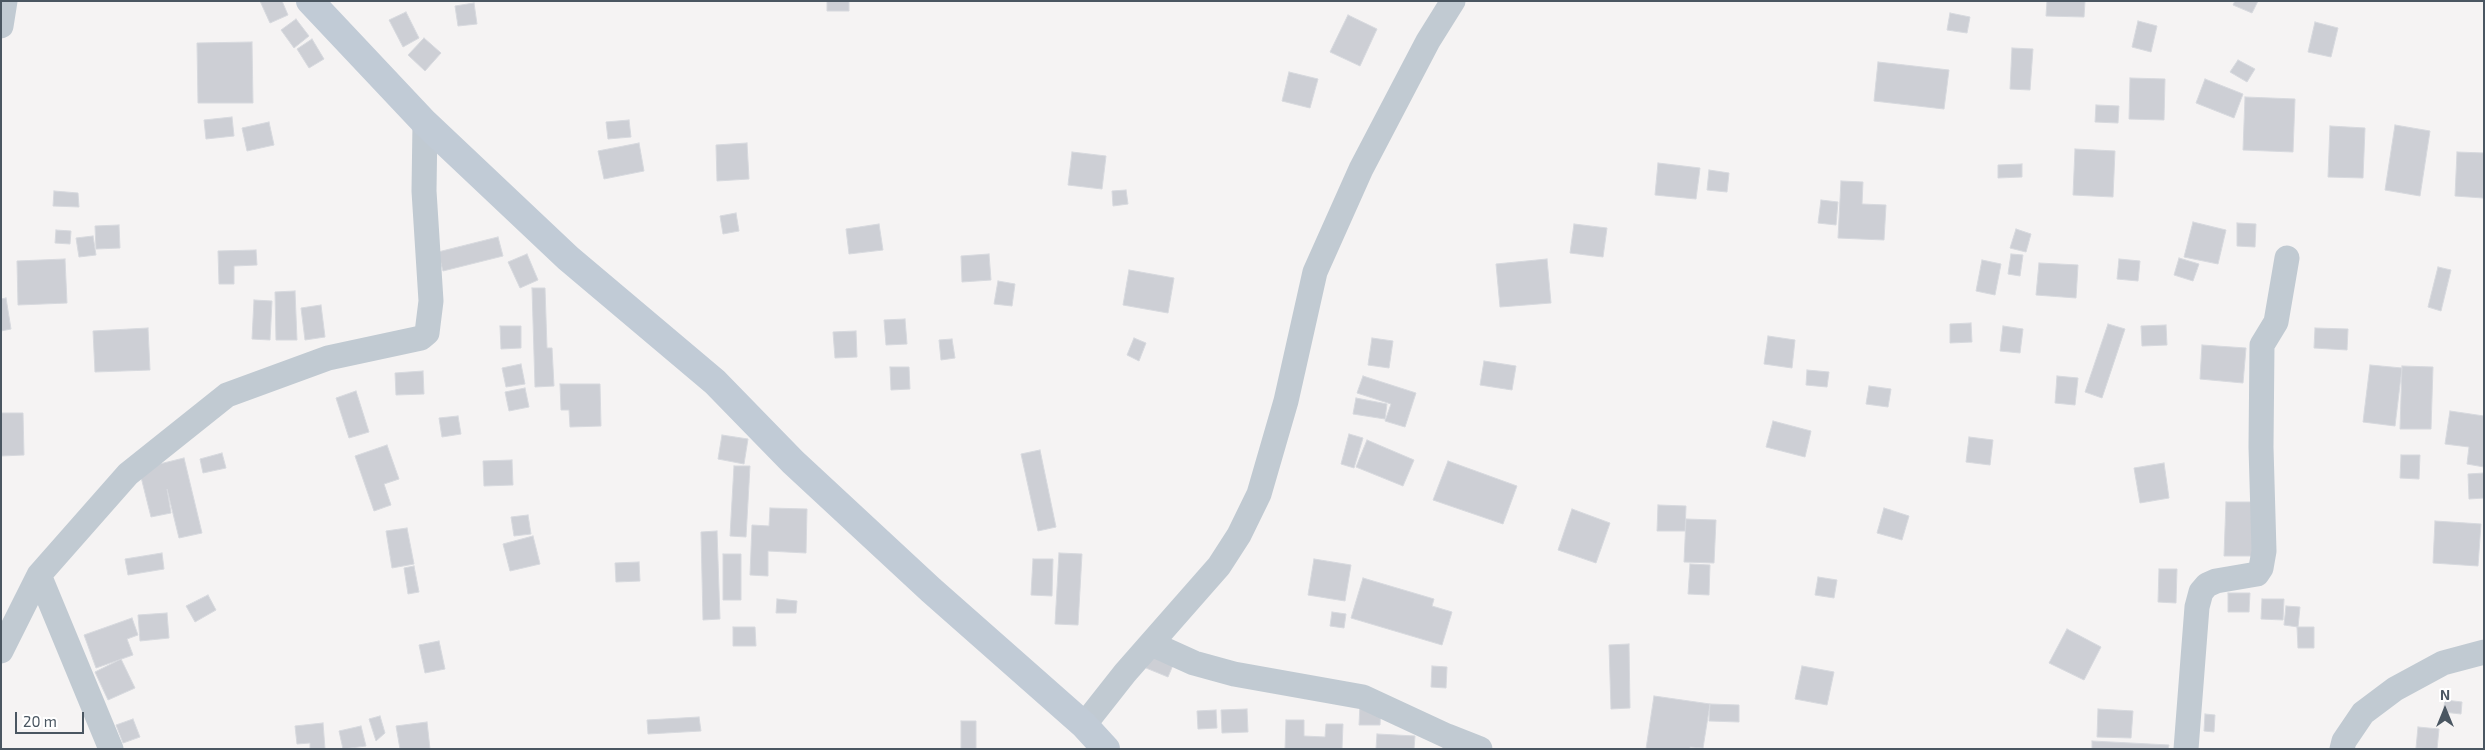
<!DOCTYPE html>
<style>
body{margin:0}
#map{position:relative;width:2485px;height:750px;overflow:hidden;background:#f5f3f3;font-family:"Exo 2",sans-serif}
canvas{display:block}
.frame{position:absolute;inset:0;border:2px solid #4a5661;pointer-events:none}
.north{position:absolute;left:2420px;top:685px;width:50px;height:50px;-webkit-text-stroke:4px #fff;paint-order:stroke;rotate:0deg;font-size:14px;font-weight:700;line-height:20px;text-align:center;color:#4a5661}
.north::after{content:'';display:block;margin:auto;width:18px;height:22px;background:#4a5661;clip-path:polygon(50% 0,100% 100%,50% 72%,0 100%)}
.scale{position:absolute;left:15px;top:712px;width:69px;height:22px;box-sizing:border-box;border:2px solid #4a5661;border-top:0;padding-left:6px;font-size:15px;line-height:18px;white-space:nowrap;color:#4a5661;-webkit-text-stroke:4px #fff;paint-order:stroke}
</style>
<div id="map">
<canvas width="2485" height="750"></canvas>
<div class="frame"></div>
<div class="north">N</div>
<div class="scale">20 m</div>
</div>
<script>
const g = document.querySelector('canvas').getContext('2d');
g.lineJoin = 'round';
function fill(path, color) {
  g.fillStyle = color;
  g.fill(path, 'evenodd');
}
function poly(rows) {
  const path = new Path2D();
  for (const r of rows) {
    path.moveTo(r[0], r[1]);
    for (let i = 2; i < r.length; i += 2) path.lineTo(r[i], r[i + 1]);
  }
  return path;
}
function strokePath(path, color, width, dash) {
  g.strokeStyle = color;
  g.lineWidth = width;
  g.lineCap = dash ? 'butt' : 'round';
  g.setLineDash(dash || []);
  g.stroke(path);
}
const building = poly([
 [260,1,282,1,288,15,270,23,260,1],
 [827,1,849,1,849,11,827,11,827,1],
 [2047,1,2085,1,2084,17,2046,16,2047,1],
 [2235,1,2258,1,2252,13,2233,5,2235,1],
 [474,3,477,24,458,26,455,6,474,3],
 [406,12,419,38,403,47,389,20,406,12],
 [1950,13,1970,17,1967,33,1947,30,1950,13],
 [1348,15,1377,29,1360,66,1330,52,1348,15],
 [296,19,309,36,294,48,281,30,296,19],
 [2138,21,2157,26,2151,52,2132,47,2138,21],
 [2315,22,2338,28,2331,57,2308,52,2315,22],
 [424,38,441,53,425,71,408,55,424,38],
 [312,39,324,59,309,68,297,49,312,39],
 [252,42,253,103,198,103,197,43,252,42],
 [2012,48,2033,49,2030,90,2010,89,2012,48],
 [2238,60,2255,69,2247,82,2230,72,2238,60],
 [1878,62,1949,70,1944,109,1874,101,1878,62],
 [1289,72,1318,79,1310,108,1282,101,1289,72],
 [2130,78,2165,79,2164,120,2129,119,2130,78],
 [2205,79,2243,94,2234,118,2196,103,2205,79],
 [2245,97,2295,99,2293,152,2243,150,2245,97],
 [2096,105,2119,106,2118,123,2095,122,2096,105],
 [232,117,234,136,206,139,204,120,232,117],
 [629,120,631,137,608,139,606,122,629,120],
 [269,122,274,145,247,151,242,128,269,122],
 [2395,125,2430,131,2420,196,2385,190,2395,125],
 [2330,126,2365,128,2363,178,2328,177,2330,126],
 [639,143,644,171,604,179,598,151,639,143],
 [747,143,749,179,717,181,716,145,747,143],
 [2075,149,2115,151,2113,197,2073,195,2075,149],
 [1072,152,1106,156,1102,189,1068,185,1072,152],
 [2457,152,2484,153,2483,198,2455,196,2457,152],
 [1658,163,1700,168,1696,199,1655,195,1658,163],
 [2022,164,2022,177,1998,178,1998,165,2022,164],
 [1709,170,1729,173,1727,192,1707,190,1709,170],
 [1841,181,1863,182,1862,204,1886,205,1884,240,1838,238,1841,181],
 [1126,190,1128,204,1113,206,1112,191,1126,190],
 [54,191,78,193,79,207,53,206,54,191],
 [1821,200,1838,202,1836,225,1818,223,1821,200],
 [736,213,739,231,723,234,720,216,736,213],
 [2193,222,2226,230,2218,264,2184,257,2193,222],
 [2237,223,2256,224,2255,247,2237,246,2237,223],
 [879,224,883,250,849,254,846,229,879,224],
 [1574,224,1607,228,1603,257,1570,253,1574,224],
 [119,225,120,248,96,249,95,226,119,225],
 [2016,229,2031,234,2026,252,2010,248,2016,229],
 [56,230,71,231,70,244,55,243,56,230],
 [93,236,96,255,79,257,76,238,93,236],
 [498,237,503,256,443,271,438,252,498,237],
 [256,250,257,265,234,266,234,284,219,284,218,251,256,250],
 [527,254,538,280,520,288,508,262,527,254],
 [989,254,991,280,962,282,961,256,989,254],
 [2011,254,2023,255,2020,276,2008,274,2011,254],
 [2179,258,2199,264,2193,281,2174,275,2179,258],
 [65,259,67,303,18,305,17,261,65,259],
 [1547,259,1551,303,1500,307,1496,264,1547,259],
 [2119,259,2140,261,2138,281,2117,279,2119,259],
 [1982,260,2001,264,1995,295,1976,291,1982,260],
 [2039,263,2078,265,2076,298,2036,295,2039,263],
 [2438,267,2451,270,2441,311,2428,307,2438,267],
 [1129,270,1174,278,1168,313,1123,305,1129,270],
 [998,281,1015,284,1012,306,994,304,998,281],
 [532,288,545,288,547,348,552,348,554,386,535,387,532,288],
 [295,291,297,340,276,340,275,292,295,291],
 [6,298,11,329,1,331,1,299,6,298],
 [254,300,272,301,270,340,252,339,254,300],
 [321,305,325,337,305,340,301,308,321,305],
 [905,319,907,344,886,345,884,320,905,319],
 [1971,323,1972,342,1950,343,1950,324,1971,323],
 [2108,324,2125,329,2102,398,2085,392,2108,324],
 [2166,325,2167,345,2142,346,2141,326,2166,325],
 [500,326,521,326,521,348,501,349,500,326],
 [2003,326,2023,329,2020,353,2000,351,2003,326],
 [148,328,150,370,95,372,93,331,148,328],
 [2315,328,2348,329,2347,350,2314,348,2315,328],
 [856,331,857,357,835,358,833,332,856,331],
 [1768,336,1795,340,1792,368,1764,364,1768,336],
 [1134,338,1146,343,1139,361,1127,355,1134,338],
 [1372,338,1393,341,1389,368,1368,365,1372,338],
 [952,339,955,358,941,360,939,340,952,339],
 [2202,345,2246,348,2243,383,2200,379,2202,345],
 [1484,361,1516,366,1512,390,1480,385,1484,361],
 [521,364,525,384,506,387,502,368,521,364],
 [2370,365,2402,368,2395,426,2363,422,2370,365],
 [2402,366,2433,367,2431,429,2400,429,2402,366],
 [890,367,909,367,910,389,891,390,890,367],
 [1807,370,1829,372,1827,387,1806,385,1807,370],
 [423,371,424,394,396,395,395,373,423,371],
 [1363,376,1416,393,1405,427,1385,421,1391,404,1357,393,1363,376],
 [2057,376,2078,378,2075,405,2055,403,2057,376],
 [560,384,600,384,601,426,570,427,569,410,561,410,560,384],
 [1869,386,1891,389,1888,407,1866,404,1869,386],
 [525,388,529,407,509,411,505,392,525,388],
 [356,391,369,432,349,438,336,398,356,391],
 [1356,398,1387,404,1385,419,1353,414,1356,398],
 [2450,411,2484,416,2484,467,2467,464,2469,447,2445,444,2450,411],
 [1,413,23,413,24,455,1,456,1,413],
 [458,416,461,434,442,437,439,418,458,416],
 [1773,421,1811,431,1805,457,1766,447,1773,421],
 [1349,434,1363,438,1354,468,1341,464,1349,434],
 [722,435,748,439,744,464,718,459,722,435],
 [1969,437,1993,440,1990,465,1966,462,1969,437],
 [1367,440,1414,460,1403,486,1356,467,1367,440],
 [387,445,399,479,384,484,391,505,374,511,355,456,387,445],
 [1040,450,1056,527,1038,531,1021,454,1040,450],
 [222,453,226,468,203,473,200,459,222,453],
 [2401,455,2420,455,2419,479,2400,478,2401,455],
 [184,458,202,533,179,538,167,489,171,513,151,517,139,469,184,458],
 [512,460,513,485,484,486,483,461,512,460],
 [1448,461,1517,486,1503,524,1433,500,1448,461],
 [2164,463,2169,498,2140,503,2134,468,2164,463],
 [734,466,750,466,746,537,730,536,734,466],
 [2484,473,2484,498,2469,499,2468,474,2484,473],
 [2226,502,2254,502,2253,556,2224,556,2226,502],
 [1658,505,1686,506,1685,531,1657,531,1658,505],
 [770,508,807,509,806,553,768,551,768,576,750,575,752,525,769,526,770,508],
 [1884,508,1909,516,1902,540,1877,533,1884,508],
 [1572,509,1610,523,1596,563,1558,550,1572,509],
 [528,515,531,534,514,536,511,517,528,515],
 [1686,519,1716,520,1714,563,1684,562,1686,519],
 [2435,521,2481,524,2478,566,2433,563,2435,521],
 [407,528,414,564,392,568,386,531,407,528],
 [717,531,720,619,703,620,701,532,717,531],
 [533,536,540,564,510,571,503,544,533,536],
 [162,553,164,569,128,575,125,559,162,553],
 [1059,553,1082,554,1078,625,1055,624,1059,553],
 [723,554,741,554,741,600,723,600,723,554],
 [1033,559,1053,559,1052,596,1031,595,1033,559],
 [1314,559,1351,565,1345,601,1308,595,1314,559],
 [639,562,640,581,616,582,615,563,639,562],
 [1690,564,1710,565,1709,595,1688,594,1690,564],
 [414,566,419,592,408,594,404,568,414,566],
 [2159,569,2177,569,2176,603,2158,602,2159,569],
 [1818,577,1837,580,1834,598,1815,595,1818,577],
 [1363,578,1434,599,1432,606,1452,612,1442,645,1351,618,1363,578],
 [2228,593,2250,593,2249,612,2228,612,2228,593],
 [208,595,216,610,195,622,186,606,208,595],
 [777,599,797,601,796,613,776,613,777,599],
 [2262,599,2284,599,2283,620,2261,619,2262,599],
 [2286,606,2300,607,2298,627,2284,625,2286,606],
 [1332,612,1346,614,1344,628,1330,626,1332,612],
 [167,613,169,638,140,641,138,615,167,613],
 [132,618,138,635,127,639,133,655,96,668,84,635,132,618],
 [733,627,755,627,756,646,733,646,733,627],
 [2297,627,2314,627,2314,648,2298,648,2297,627],
 [2067,629,2101,647,2084,680,2049,663,2067,629],
 [439,641,445,669,425,673,419,645,439,641],
 [1629,644,1630,708,1611,709,1609,645,1629,644],
 [1151,656,1173,665,1168,677,1146,668,1151,656],
 [121,659,135,688,108,700,95,672,121,659],
 [1432,666,1447,667,1446,688,1431,687,1432,666],
 [1802,666,1834,672,1827,705,1795,699,1802,666],
 [1654,696,1710,704,1703,748,1690,747,1690,749,1646,749,1654,696],
 [2445,700,2462,702,2461,714,2443,712,2445,700],
 [1360,704,1381,705,1380,725,1359,725,1360,704],
 [1710,704,1739,705,1739,722,1709,721,1710,704],
 [1247,709,1248,732,1222,733,1221,710,1247,709],
 [2098,709,2133,711,2131,738,2097,737,2098,709],
 [1216,710,1217,728,1198,729,1197,711,1216,710],
 [2205,714,2215,715,2214,732,2204,731,2205,714],
 [380,716,385,733,376,741,369,719,380,716],
 [699,717,701,731,648,734,647,720,699,717],
 [133,719,140,737,123,743,116,725,133,719],
 [1286,720,1304,720,1304,736,1325,737,1326,724,1343,724,1342,749,1285,749,1286,720],
 [961,721,976,721,976,749,961,749,961,721],
 [427,722,430,749,400,749,396,726,427,722],
 [323,723,325,749,310,749,310,743,297,744,295,726,323,723],
 [361,726,366,746,343,749,339,731,361,726],
 [2418,727,2439,729,2437,749,2416,748,2418,727],
 [1377,734,1415,736,1414,749,1376,749,1377,734],
 [2092,741,2169,745,2168,749,2092,749,2092,741]
]);
fill(building, '#cdcfd5');
strokePath(building, '#d7d9de', 1);
strokePath(poly([
 [1,26,5,1],
 [39,575,111,749],
 [1152,644,1194,663,1234,674,1363,697,1447,736,1480,749],
 [1,651,39,575,128,474,227,395,328,358,421,338,427,333,431,301,424,191,425,123],
 [1084,725,1125,673,1219,566,1239,535,1259,494,1286,401,1315,272,1361,169,1428,41,1453,1],
 [2186,749,2197,607,2201,592,2207,585,2216,581,2257,574,2261,568,2264,551,2261,447,2262,345,2276,322,2287,258],
 [2342,749,2344,741,2363,713,2395,689,2443,663,2484,652]
]), '#c1cad2', 25);
strokePath(poly([
 [310,1,425,123,568,258,715,382,793,462,931,590,1084,725,1106,749]
]), '#c1cbd6', 28);
</script>
